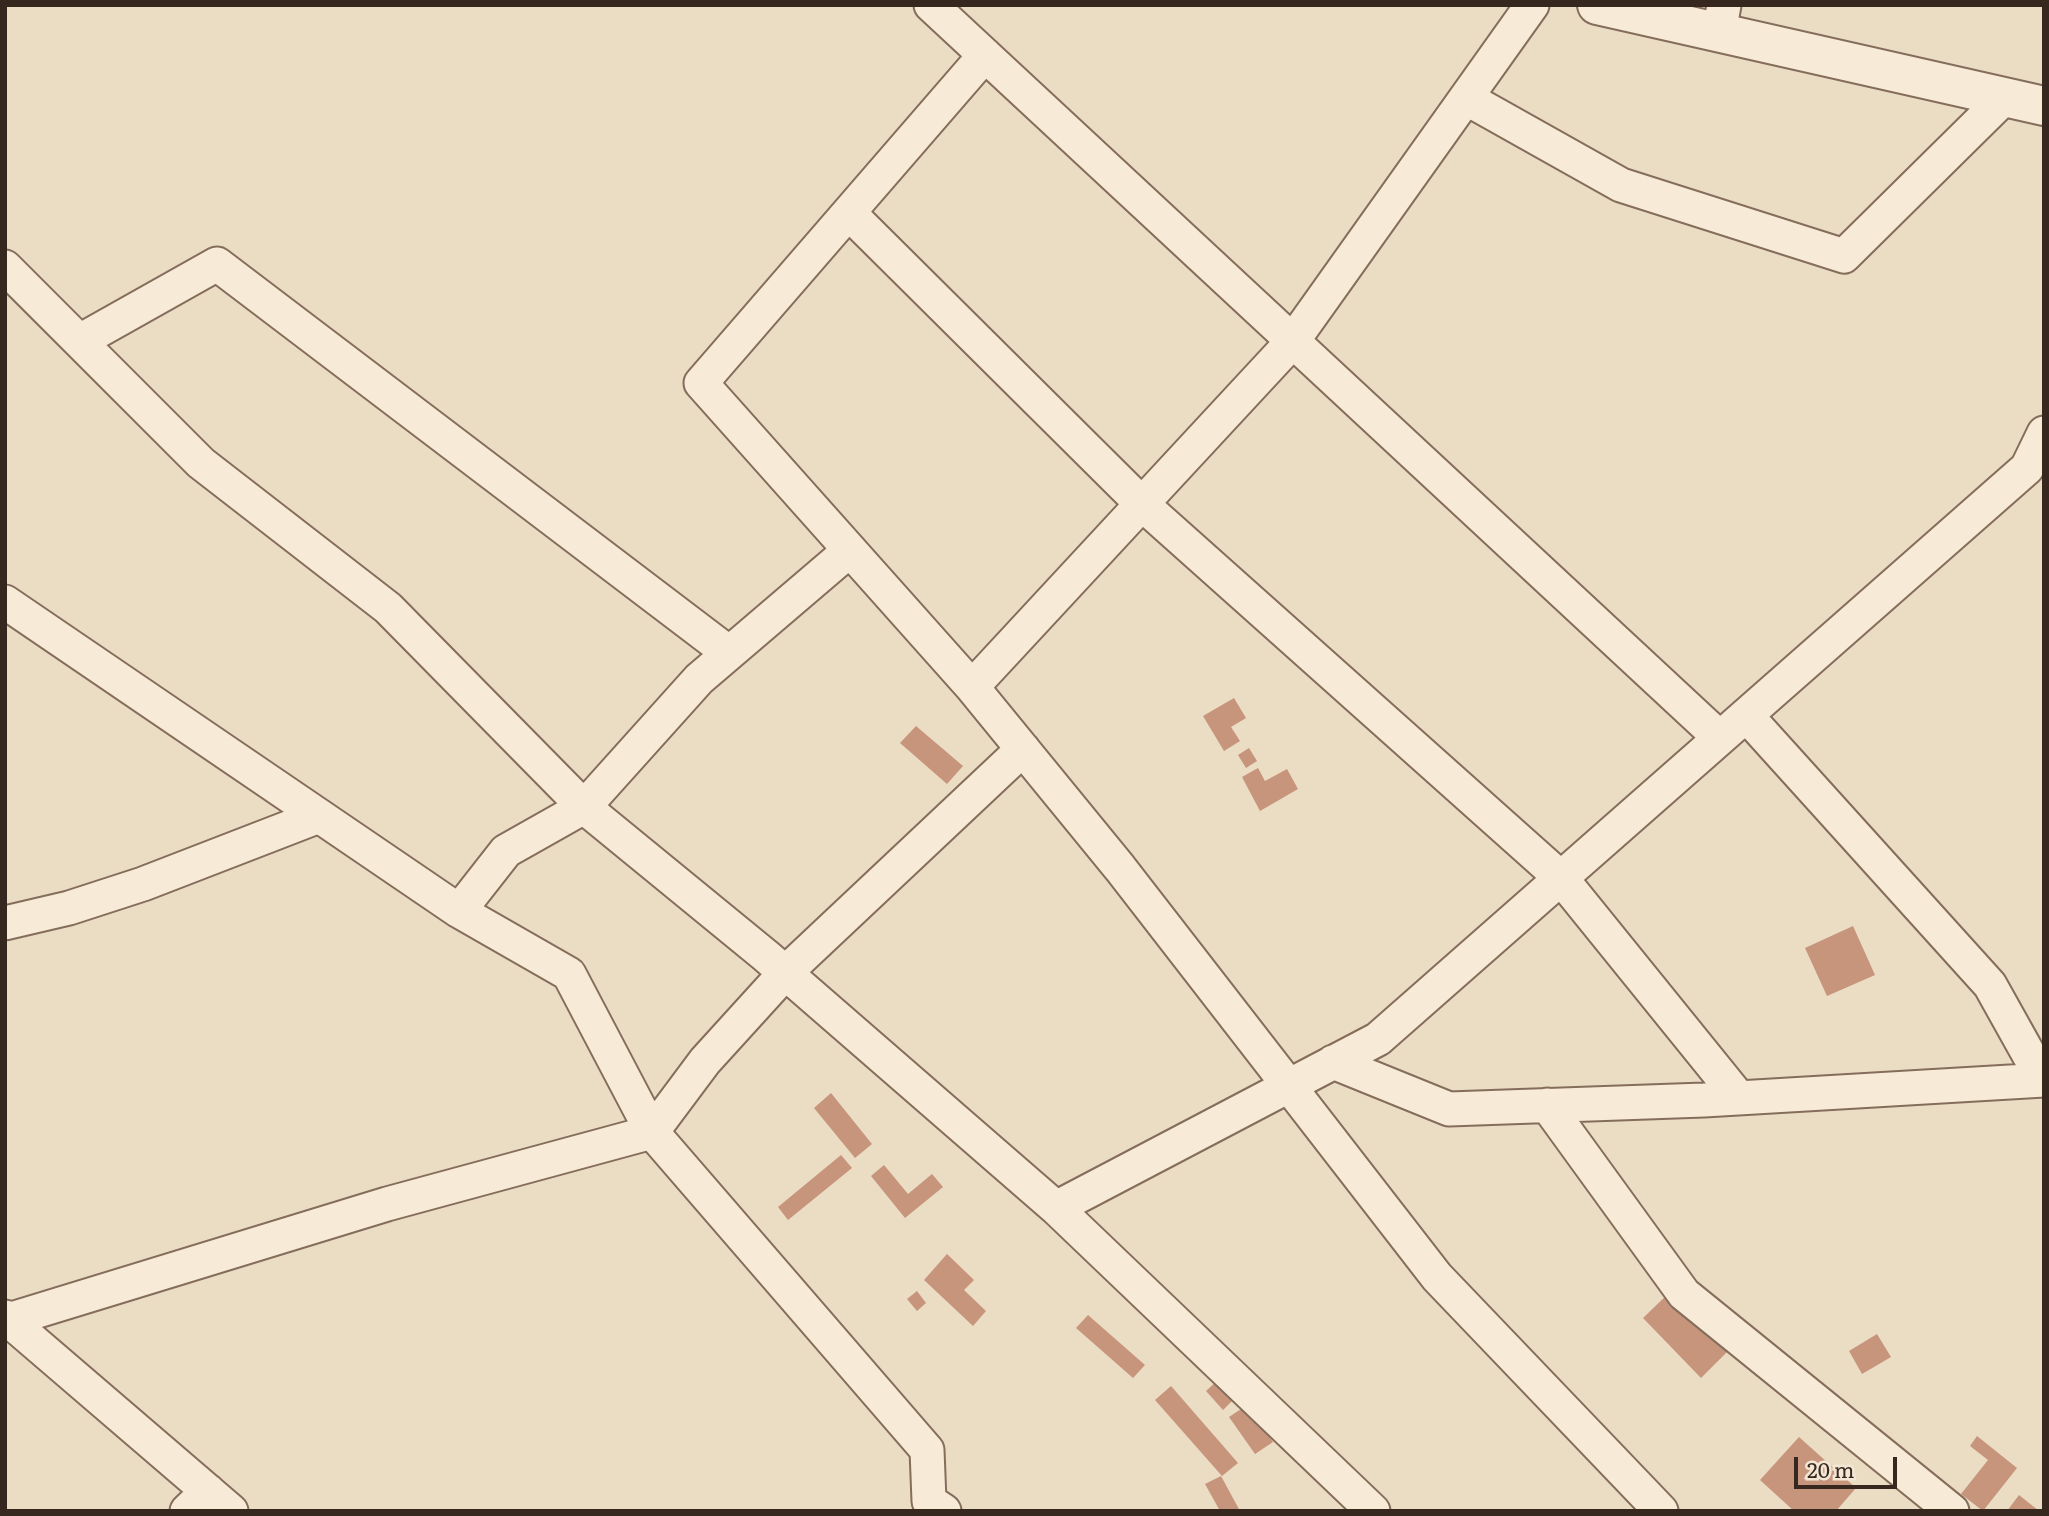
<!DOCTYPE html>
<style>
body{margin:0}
#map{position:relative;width:2049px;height:1516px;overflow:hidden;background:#ebdcc4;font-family:Literata,serif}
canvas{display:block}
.frame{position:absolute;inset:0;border:7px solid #36281f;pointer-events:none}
.scale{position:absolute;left:1794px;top:1457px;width:103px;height:32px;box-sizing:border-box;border:4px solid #36281f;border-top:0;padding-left:9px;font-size:21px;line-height:24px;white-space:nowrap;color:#36281f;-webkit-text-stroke:5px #f3e7d3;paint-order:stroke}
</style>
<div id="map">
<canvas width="2049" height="1516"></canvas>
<div class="frame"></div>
<div class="scale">20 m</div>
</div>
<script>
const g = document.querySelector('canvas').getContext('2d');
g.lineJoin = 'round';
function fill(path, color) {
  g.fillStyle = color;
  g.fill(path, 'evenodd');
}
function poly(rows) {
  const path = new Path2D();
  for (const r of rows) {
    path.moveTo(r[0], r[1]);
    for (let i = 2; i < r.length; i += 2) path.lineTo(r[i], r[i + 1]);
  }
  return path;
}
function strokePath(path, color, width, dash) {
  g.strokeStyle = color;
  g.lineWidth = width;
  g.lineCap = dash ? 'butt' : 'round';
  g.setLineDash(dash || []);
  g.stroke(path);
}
fill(poly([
 [1234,698,1246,718,1231,727,1240,741,1224,751,1203,716],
 [916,726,963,766,947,784,900,743],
 [1249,748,1257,761,1246,768,1238,755],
 [1258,768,1265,781,1287,769,1298,789,1260,811,1242,777],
 [1853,926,1875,975,1827,996,1805,948],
 [831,1093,872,1144,855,1158,814,1108],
 [841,1155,852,1168,788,1220,778,1207],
 [884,1165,908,1194,932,1174,943,1187,905,1218,871,1176],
 [947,1254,974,1280,964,1290,986,1311,973,1326,924,1280],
 [917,1291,926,1303,917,1311,907,1299],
 [1670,1292,1728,1351,1701,1378,1643,1318],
 [1088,1315,1145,1365,1133,1378,1076,1328],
 [1877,1334,1891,1357,1862,1374,1849,1351],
 [1219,1379,1236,1397,1223,1410,1206,1391],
 [1171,1386,1238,1463,1222,1476,1155,1400],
 [1247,1405,1273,1442,1255,1454,1229,1417],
 [1977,1436,2017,1468,1983,1511,1961,1494,1988,1460,1970,1446],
 [1799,1437,1856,1488,1836,1511,1794,1511,1760,1480],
 [1221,1476,1240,1511,1220,1511,1205,1484],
 [2019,1495,2039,1511,2007,1511]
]), '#c7947c');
const minor = poly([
 [931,5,1720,738],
 [1719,33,1724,5],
 [985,55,701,383,972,687,1120,868,1437,1277,1661,1511],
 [1466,98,1621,185,1844,256,2005,97],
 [849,213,1142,504,1561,878,1739,1098],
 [5,267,201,463,388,608,584,807,766,956,1056,1208,1373,1511],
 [80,341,217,264,729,653],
 [5,602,459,911,569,974,652,1132,927,1450,929,1501,944,1511],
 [972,687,1292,342,1532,5],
 [1746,715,1990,985,2043,1080],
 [459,911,506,851,584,807,699,679,850,550],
 [5,923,69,908,143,884,319,816],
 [1333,1062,1449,1109,1704,1100,2044,1080],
 [1547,1105,1684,1294,1952,1511],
 [1056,1208,1378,1039,2027,468,2044,433],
 [5,1317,231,1511],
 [5,1321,387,1204,652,1132,705,1061,785,973,1023,749],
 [187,1511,208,1491]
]);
const tertiary = poly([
 [1597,5,2044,106]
]);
strokePath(minor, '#856d5c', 37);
strokePath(tertiary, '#856d5c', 42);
strokePath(minor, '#f7ead7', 33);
strokePath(tertiary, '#f7ead7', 38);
</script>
